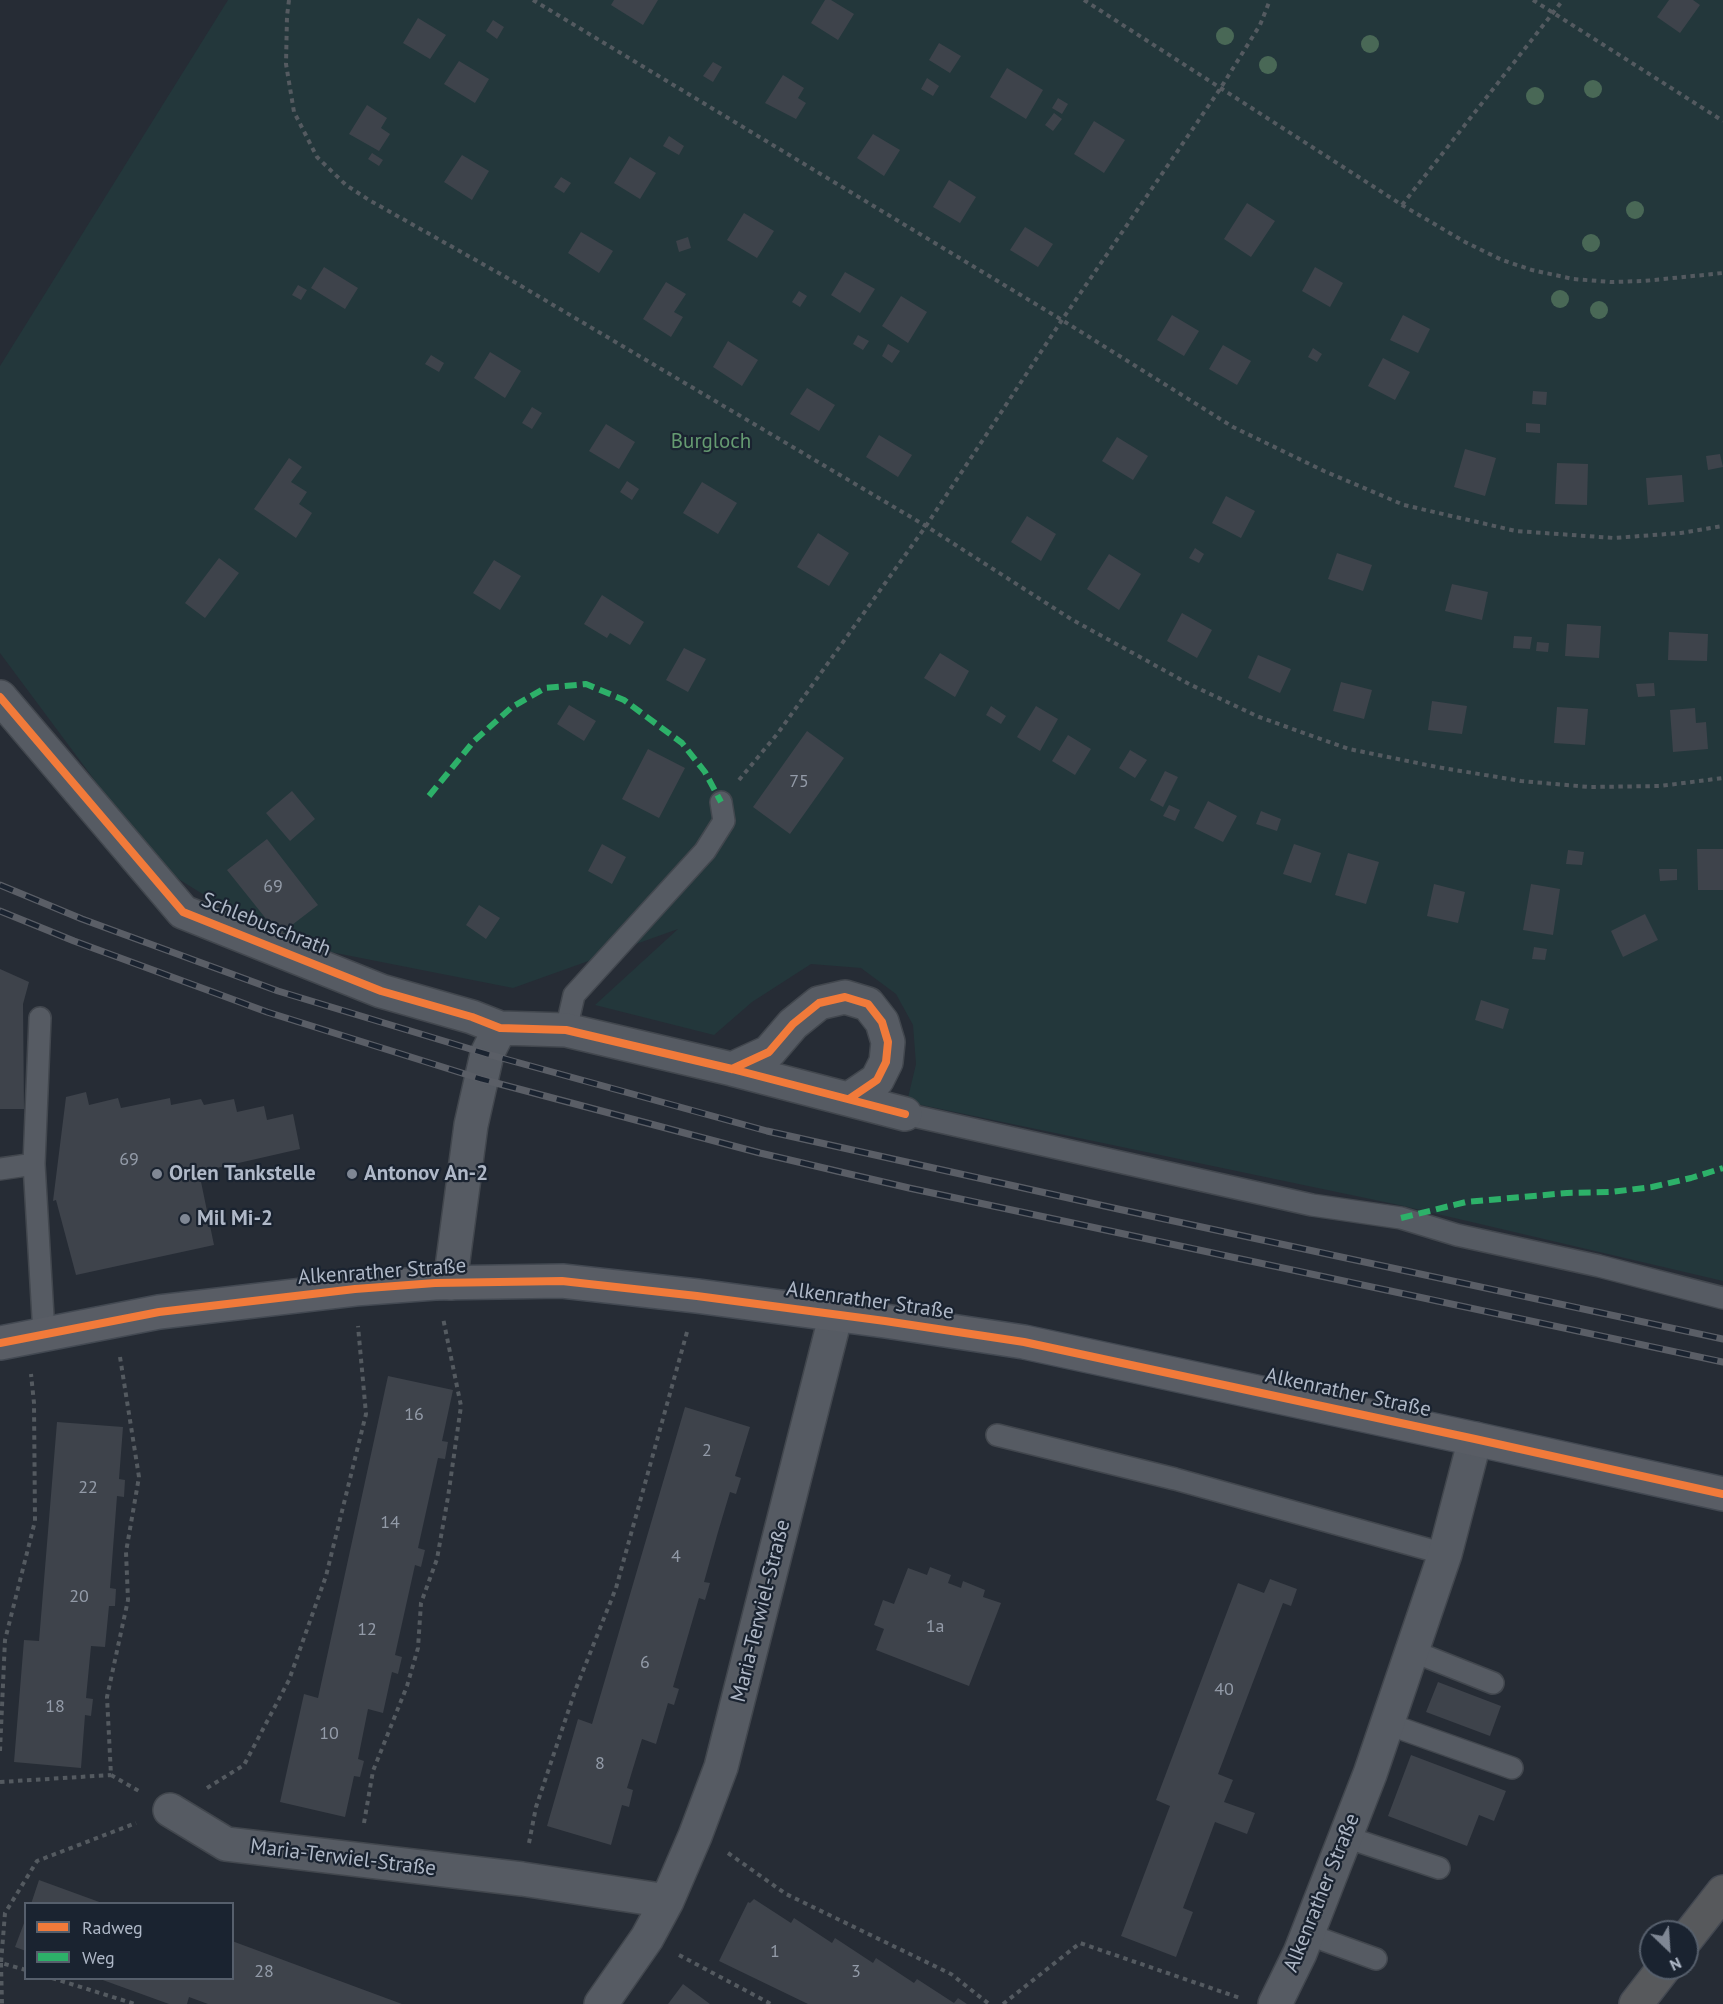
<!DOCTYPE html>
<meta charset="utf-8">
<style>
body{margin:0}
#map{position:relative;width:1723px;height:2004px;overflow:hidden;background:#262c35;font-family:"PT Sans",sans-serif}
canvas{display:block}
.legend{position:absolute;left:24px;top:1902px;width:210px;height:78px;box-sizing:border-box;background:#1a2330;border:2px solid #565f6c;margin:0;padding:8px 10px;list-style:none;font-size:18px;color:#afb8c7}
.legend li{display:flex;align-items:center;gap:12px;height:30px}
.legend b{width:30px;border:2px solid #565f6c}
.north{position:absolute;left:1639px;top:1920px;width:60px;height:60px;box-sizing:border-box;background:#1a2330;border:2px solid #565f6c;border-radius:50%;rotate:155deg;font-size:16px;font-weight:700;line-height:24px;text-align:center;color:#afb8c7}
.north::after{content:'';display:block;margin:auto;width:21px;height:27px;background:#7f8794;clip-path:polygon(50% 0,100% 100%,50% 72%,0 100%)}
</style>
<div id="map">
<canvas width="1723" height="2004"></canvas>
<ul class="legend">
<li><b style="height:8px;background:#f17a3a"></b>Radweg</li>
<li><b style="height:8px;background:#2db169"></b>Weg</li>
</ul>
<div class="north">N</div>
</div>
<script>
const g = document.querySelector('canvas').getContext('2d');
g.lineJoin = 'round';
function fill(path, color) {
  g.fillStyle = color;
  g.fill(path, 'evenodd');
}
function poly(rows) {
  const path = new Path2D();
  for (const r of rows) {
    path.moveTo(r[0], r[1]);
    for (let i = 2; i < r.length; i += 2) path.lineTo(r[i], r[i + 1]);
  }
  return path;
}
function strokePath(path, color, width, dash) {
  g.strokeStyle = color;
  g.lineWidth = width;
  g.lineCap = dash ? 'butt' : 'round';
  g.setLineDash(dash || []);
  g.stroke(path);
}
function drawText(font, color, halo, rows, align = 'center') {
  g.font = font + ' "PT Sans",sans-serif';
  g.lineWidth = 4.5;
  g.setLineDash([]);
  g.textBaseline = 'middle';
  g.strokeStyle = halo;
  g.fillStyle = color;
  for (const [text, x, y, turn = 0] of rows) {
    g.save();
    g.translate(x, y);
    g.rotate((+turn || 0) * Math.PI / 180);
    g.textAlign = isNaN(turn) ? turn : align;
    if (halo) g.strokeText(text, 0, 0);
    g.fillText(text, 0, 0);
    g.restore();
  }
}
fill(poly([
 [228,0,1723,0,1723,1281,1399,1205,907,1102,916,1064,913,1025,896,994,861,968,811,964,752,1002,714,1035,595,1005,678,929,513,988,280,942,180,880,151,856,0,653,0,366]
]), '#23373b');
fill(poly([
 [614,0,658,0,643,25,611,5],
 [825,0,831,0,854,14,838,40,811,23],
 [1669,0,1693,0,1700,5,1680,33,1657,17],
 [418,18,446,35,430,59,403,43],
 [493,20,504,27,497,39,486,31],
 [939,43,961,56,950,73,929,60],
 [459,61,489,79,475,103,444,84],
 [713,62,722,67,713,82,703,76],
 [1007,68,1043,90,1026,119,990,97],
 [783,75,804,88,798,98,806,103,796,119,765,103],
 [927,78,939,86,933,96,921,89],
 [1058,98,1068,104,1062,114,1052,108],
 [367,105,387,118,381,128,390,134,379,151,349,134],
 [1054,113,1062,119,1053,131,1045,125],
 [1094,121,1125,140,1104,173,1074,154],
 [873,134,900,150,884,176,857,158],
 [669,136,684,146,679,155,663,146],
 [372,153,383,160,379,166,368,159],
 [462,155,489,171,472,200,444,182],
 [630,157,656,173,640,199,614,183],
 [561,177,571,183,564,193,554,187],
 [949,180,976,197,960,223,933,207],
 [1247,203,1275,221,1251,257,1224,239],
 [744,213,774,231,757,258,727,240],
 [1025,227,1053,244,1038,267,1010,250],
 [581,232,613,251,599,273,568,253],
 [688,237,691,248,679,252,676,241],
 [324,267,358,288,345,309,311,288],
 [1315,267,1343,283,1330,307,1302,291],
 [845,272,875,289,860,313,831,295],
 [666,282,686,294,674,312,683,317,671,337,643,319],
 [298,285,307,290,301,300,292,295],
 [799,291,807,296,800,307,792,302],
 [901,296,927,312,908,343,882,326],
 [1172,315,1199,331,1184,356,1157,340],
 [1403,315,1430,329,1418,353,1390,340],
 [858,335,869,341,863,350,853,344],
 [728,341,758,360,742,386,713,367],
 [888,344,900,351,892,363,882,356],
 [1223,345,1251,361,1237,385,1209,369],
 [1313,348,1322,354,1317,362,1308,357],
 [490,352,521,371,505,398,474,378],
 [431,355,444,363,439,372,425,364],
 [1383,358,1410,372,1395,400,1368,386],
 [807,388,835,405,819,431,790,414],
 [1533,391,1547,392,1546,405,1532,404],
 [532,407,542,413,532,429,522,423],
 [1526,423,1540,424,1540,433,1526,432],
 [606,424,635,442,619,469,589,451],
 [879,435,912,455,898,477,866,457],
 [1117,437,1148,456,1133,480,1102,461],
 [1465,449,1496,458,1485,496,1454,487],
 [1720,454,1723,467,1708,470,1706,456],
 [289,458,302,467,291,482,307,492,299,504,312,513,296,538,254,509],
 [1557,463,1588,464,1587,505,1555,504],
 [1682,475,1684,502,1648,505,1646,478],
 [627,481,639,489,632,500,620,492],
 [702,482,737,503,718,534,683,513],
 [1226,496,1255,511,1241,538,1212,523],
 [1027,516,1056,534,1041,561,1011,542],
 [818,533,849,553,829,586,797,567],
 [1195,548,1204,554,1199,563,1189,558],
 [1337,553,1372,565,1363,591,1328,579],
 [1109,554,1141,574,1119,610,1087,589],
 [219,558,239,573,205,618,185,603],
 [494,560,521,576,500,610,473,593],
 [1452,584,1488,592,1482,620,1445,611],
 [602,595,644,622,630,645,610,633,607,638,584,624],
 [1182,613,1212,630,1197,658,1167,641],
 [1567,624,1601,626,1599,658,1565,656],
 [1669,632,1708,634,1707,661,1668,660],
 [1514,636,1532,637,1530,649,1513,648],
 [1537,642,1549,643,1548,652,1536,651],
 [684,648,706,659,688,692,666,680],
 [940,653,969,671,955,697,924,678],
 [1258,655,1291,669,1280,693,1248,678],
 [1341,682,1372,690,1364,719,1333,711],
 [1654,683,1655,696,1638,697,1636,684],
 [1432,701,1467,706,1462,734,1428,730],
 [569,705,596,721,584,741,557,724],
 [991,706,1006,716,1001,724,986,715],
 [1036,706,1058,719,1040,751,1017,737],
 [1557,707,1588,709,1585,745,1554,743],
 [1695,708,1696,723,1706,722,1708,749,1673,752,1670,710],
 [807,731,844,758,790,834,753,807],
 [1068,735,1091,749,1075,775,1052,761],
 [648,749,685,768,659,818,622,799],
 [1130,750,1147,760,1135,778,1119,768],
 [1165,771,1178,777,1163,807,1150,800],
 [292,791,315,819,290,841,266,813],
 [1208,801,1237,816,1223,842,1194,828],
 [1169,805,1180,810,1175,821,1163,816],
 [1261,811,1281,819,1277,831,1256,824],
 [267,839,318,905,279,935,227,870],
 [602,844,626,857,612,884,588,871],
 [1294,844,1321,853,1311,883,1283,874],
 [1697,849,1723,849,1723,890,1698,890],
 [1568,850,1584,852,1582,865,1566,864],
 [1348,853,1379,862,1366,904,1335,895],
 [1659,869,1677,869,1677,880,1660,881],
 [1434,884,1465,892,1458,923,1427,916],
 [1531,884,1560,889,1553,935,1523,930],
 [479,905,500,918,486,939,466,925],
 [1645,914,1658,940,1623,957,1611,931],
 [1534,947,1547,949,1545,960,1532,959],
 [0,969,29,982,23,1004,24,1109,0,1109],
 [1481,1000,1509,1009,1503,1029,1475,1020],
 [86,1092,89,1105,118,1098,121,1108,170,1098,171,1105,201,1099,204,1105,234,1099,237,1112,264,1106,267,1120,293,1114,300,1149,199,1172,214,1245,76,1275,56,1200,53,1201,66,1097],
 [388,1376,453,1390,442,1441,448,1442,445,1459,438,1458,418,1548,425,1550,421,1567,415,1565,395,1655,402,1657,398,1674,392,1672,383,1713,368,1709,358,1759,364,1761,360,1777,354,1776,345,1817,280,1802,304,1694,318,1698],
 [685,1407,750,1427,735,1476,741,1478,736,1494,730,1492,718,1532,704,1582,710,1583,705,1600,699,1598,673,1687,679,1689,674,1705,668,1703,656,1744,642,1739,627,1788,633,1790,629,1807,622,1805,611,1845,547,1826,578,1719,592,1724],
 [57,1422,123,1427,119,1479,125,1480,124,1497,117,1496,110,1588,116,1589,115,1606,109,1606,105,1647,91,1646,86,1698,93,1699,91,1716,85,1715,81,1768,14,1762,24,1640,39,1641],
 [930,1567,951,1575,948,1583,961,1588,963,1581,985,1590,983,1597,1001,1603,969,1686,876,1650,884,1629,874,1625,883,1600,894,1604,908,1568,927,1575],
 [1270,1579,1297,1589,1291,1606,1283,1603,1218,1774,1233,1780,1224,1802,1255,1813,1247,1834,1215,1822,1183,1908,1193,1912,1176,1957,1121,1936,1170,1806,1156,1800,1238,1583,1264,1593],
 [1438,1682,1501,1706,1490,1736,1426,1712],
 [1411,1755,1506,1791,1494,1821,1479,1815,1467,1846,1388,1816],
 [39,1880,102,1903,102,1904,31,1904],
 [754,1899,791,1923,794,1918,832,1943,835,1938,873,1963,876,1958,914,1983,917,1979,954,2003,958,1998,967,2004,808,2004,719,1961,748,1902,750,1903],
 [26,1918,26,1951,15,1947],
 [232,1941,402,2004,208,2004,189,1997,187,2004,169,2004,100,1979,232,1978],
 [683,1984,710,2004,668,2004]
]), '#3e434b');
const service = poly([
 [566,1030,574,995,705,851,724,821,721,802],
 [905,1114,1312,1205,1401,1218,1457,1235,1599,1266,1723,1298],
 [34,1164,40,1018],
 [0,1169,34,1164,44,1334],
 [997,1435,1175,1479,1445,1554],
 [1412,1651,1493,1683],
 [1388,1724,1512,1768],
 [1346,1837,1439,1868],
 [1307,1934,1376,1959]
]);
const minor = poly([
 [0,697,183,912,381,991,472,1017,500,1028,566,1030,732,1069,905,1114],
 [732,1069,769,1052,793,1024,819,1003,845,997,868,1004,882,1022,888,1042,886,1062,877,1080,849,1099],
 [450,1283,471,1125,487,1054,500,1028],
 [170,1810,226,1844,522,1879,667,1901],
 [601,2004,647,1938,667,1901,695,1836,721,1767,836,1314],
 [1275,2004,1300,1953,1370,1774,1445,1554,1475,1439]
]);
const primary = poly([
 [0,1343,159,1312,355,1289,435,1283,562,1281,697,1296,885,1321,1024,1342,1475,1439,1723,1494]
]);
const motorway = poly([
 [1687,1938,1723,1892],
 [1636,2004,1664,1968]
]);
strokePath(service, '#42474e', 24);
strokePath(minor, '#42474e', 36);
strokePath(primary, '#434952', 36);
strokePath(motorway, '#434851', 36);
strokePath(poly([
 [289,0,287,16,286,64,294,112,317,157,346,185,369,200,511,280,926,526,1071,619,1189,684,1259,717,1349,749,1437,767,1521,781,1589,787,1660,786,1723,778],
 [533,0,1062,320,1233,427,1324,471,1404,505,1516,531,1614,538,1681,533,1723,526],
 [1084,0,1402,205,1465,242,1502,260,1532,270,1573,279,1611,282,1644,281,1723,273],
 [1533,0,1723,121],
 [1402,205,1563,0],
 [739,780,778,733,926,526,1062,320,1220,89,1260,25,1270,0],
 [120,1357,139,1477,126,1552,128,1600,107,1697,111,1775,139,1791],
 [0,1751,5,1640,35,1521,34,1403,31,1374],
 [0,1782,111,1775],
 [207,1788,244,1765,289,1680,326,1576,366,1414,358,1326],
 [364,1823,373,1771,407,1686,418,1648,421,1603,437,1559,448,1497,461,1406,443,1318],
 [529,1843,536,1807,575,1691,616,1588,687,1332],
 [728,1853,786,1894,951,1974,989,2004],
 [679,1955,771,2004],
 [1,1963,2,2004],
 [26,1970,1,1963,5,1913,37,1861,136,1823],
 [52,1978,135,2004],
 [1003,2004,1080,1943,1240,1998]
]), '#545a60', 4, [4.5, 4.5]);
strokePath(service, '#565b63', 21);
strokePath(minor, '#565b63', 33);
strokePath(primary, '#595d65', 33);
strokePath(motorway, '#57595c', 33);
const rail = poly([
 [0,885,82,919,278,991,487,1054,767,1131,1118,1209,1723,1339],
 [0,911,74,941,267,1012,481,1079,760,1153,909,1188,1723,1362]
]);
strokePath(rail, '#5a5e66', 7);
strokePath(rail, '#1a2330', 4.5, [14]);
strokePath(poly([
 [429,796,474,741,512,707,545,688,586,684,624,700,682,743,705,772,721,802],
 [1401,1218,1466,1202,1567,1193,1611,1192,1652,1187,1691,1178,1723,1168]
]), '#2db169', 6, [12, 6]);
strokePath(poly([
 [0,697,183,912,381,991,472,1017,500,1028,566,1030,732,1069,905,1114],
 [732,1069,769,1052,793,1024,819,1003,845,997,868,1004,882,1022,888,1042,886,1062,877,1080,849,1099],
 [0,1343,159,1312,355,1289,435,1283,562,1281,697,1296,885,1321,1024,1342,1475,1439,1723,1494]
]), '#f17a3a', 8);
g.fillStyle = '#496856';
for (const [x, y] of [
 [1225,36],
 [1370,44],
 [1268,65],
 [1593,89],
 [1535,96],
 [1635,210],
 [1591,243],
 [1560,299],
 [1599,310]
]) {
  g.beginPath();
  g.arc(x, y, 9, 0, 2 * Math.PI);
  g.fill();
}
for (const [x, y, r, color] of [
 [157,1174,6,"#7f8794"],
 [352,1174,6,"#7f8794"],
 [185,1219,6,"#7f8794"]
]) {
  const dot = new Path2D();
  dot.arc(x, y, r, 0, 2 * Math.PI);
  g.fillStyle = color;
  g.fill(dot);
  strokePath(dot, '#1a2330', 2);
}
drawText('18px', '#939ba8', null, [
 ["75",799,782],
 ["69",273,887],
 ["69",129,1160],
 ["16",414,1415],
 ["2",707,1451],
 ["22",88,1488],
 ["14",390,1523],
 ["4",676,1557],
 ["20",79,1597],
 ["1a",935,1627],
 ["12",367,1630],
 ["6",645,1663],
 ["40",1224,1690],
 ["18",55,1707],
 ["10",329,1734],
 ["8",600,1764],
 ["1",775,1952],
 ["28",264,1972],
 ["3",856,1972]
]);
drawText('21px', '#659a71', '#1a2330', [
 ["Burgloch",711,442]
]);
drawText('21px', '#afb8c7', '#1a2330', [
 ["Schlebuschrath",266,925,22],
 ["Alkenrather Straße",382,1272,-4],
 ["Alkenrather Straße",870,1301,8],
 ["Alkenrather Straße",1348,1393,12],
 ["Maria-Terwiel-Straße",761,1611,-76],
 ["Maria-Terwiel-Straße",343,1858,7],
 ["Alkenrather Straße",1322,1893,-68]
]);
drawText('bold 21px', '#afb8c7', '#1a2330', [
 ["Orlen Tankstelle",169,1174],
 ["Antonov An-2",364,1174],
 ["Mil Mi-2",197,1219]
], 'left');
</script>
